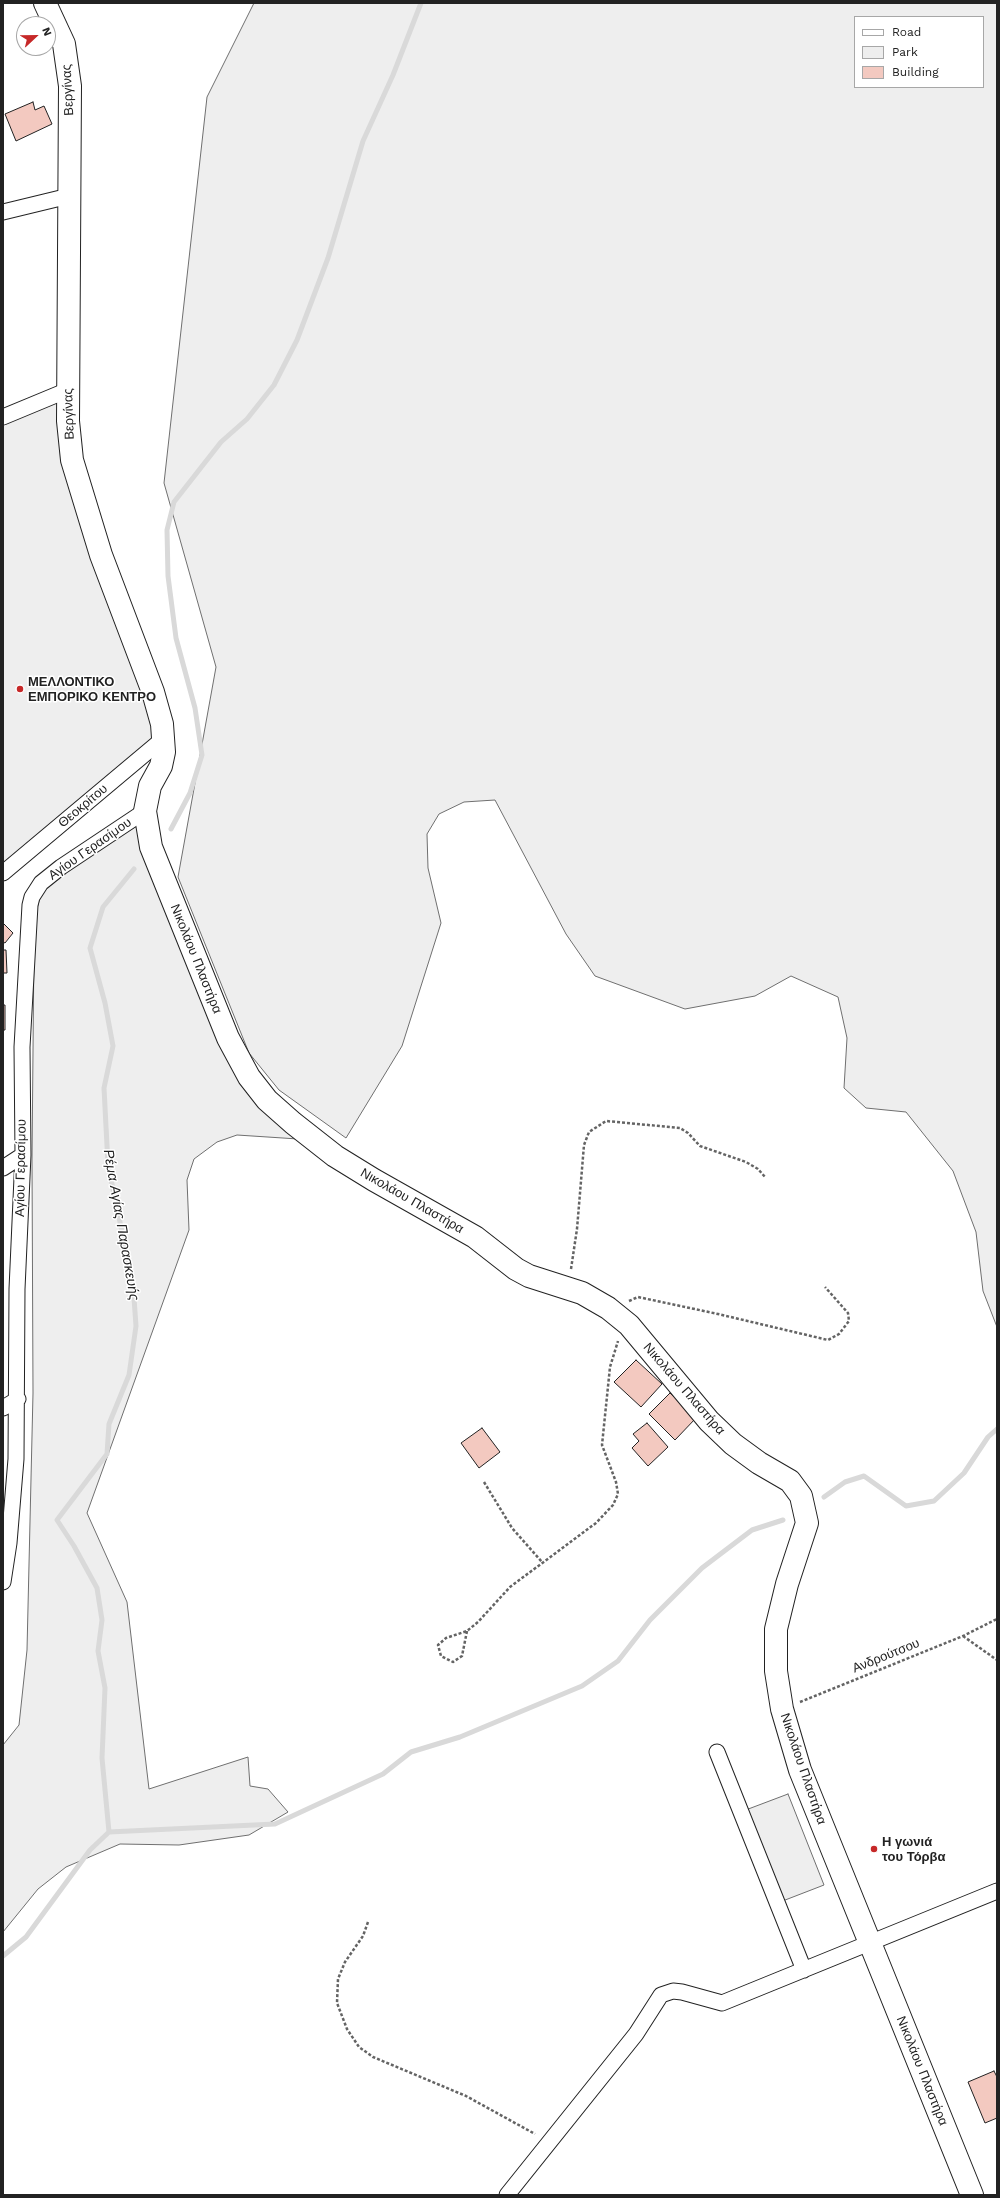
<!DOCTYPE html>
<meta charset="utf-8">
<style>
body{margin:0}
#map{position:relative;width:1000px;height:2198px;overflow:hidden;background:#fff;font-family:"Work Sans",sans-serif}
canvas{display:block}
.frame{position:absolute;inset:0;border:4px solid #222;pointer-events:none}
.legend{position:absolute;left:854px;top:16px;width:130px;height:72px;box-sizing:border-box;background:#fff;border:1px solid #a7a7a7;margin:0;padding:5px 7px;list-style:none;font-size:12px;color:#222}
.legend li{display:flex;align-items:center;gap:8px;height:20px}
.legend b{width:20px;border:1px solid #a7a7a7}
.north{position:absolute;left:16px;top:16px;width:40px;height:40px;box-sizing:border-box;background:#fff;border:1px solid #a7a7a7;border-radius:50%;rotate:68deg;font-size:11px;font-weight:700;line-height:16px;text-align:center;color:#222}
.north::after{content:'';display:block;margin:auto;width:14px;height:18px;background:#c62828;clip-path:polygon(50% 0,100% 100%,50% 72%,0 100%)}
</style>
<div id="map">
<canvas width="1000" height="2198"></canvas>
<div class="frame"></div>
<ul class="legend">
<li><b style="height:5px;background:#fff"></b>Road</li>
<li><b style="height:11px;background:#eee"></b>Park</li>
<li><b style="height:11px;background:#f3c9c0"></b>Building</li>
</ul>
<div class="north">N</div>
</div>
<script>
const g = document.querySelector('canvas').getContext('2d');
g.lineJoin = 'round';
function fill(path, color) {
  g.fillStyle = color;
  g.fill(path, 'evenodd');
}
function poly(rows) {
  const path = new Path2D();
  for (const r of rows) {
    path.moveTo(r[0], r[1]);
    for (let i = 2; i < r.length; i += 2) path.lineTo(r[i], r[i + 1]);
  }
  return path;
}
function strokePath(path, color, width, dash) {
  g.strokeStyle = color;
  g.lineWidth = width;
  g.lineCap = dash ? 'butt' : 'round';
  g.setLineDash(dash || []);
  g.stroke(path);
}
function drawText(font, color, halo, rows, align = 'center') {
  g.font = font + ' "Work Sans",sans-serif';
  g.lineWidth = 3;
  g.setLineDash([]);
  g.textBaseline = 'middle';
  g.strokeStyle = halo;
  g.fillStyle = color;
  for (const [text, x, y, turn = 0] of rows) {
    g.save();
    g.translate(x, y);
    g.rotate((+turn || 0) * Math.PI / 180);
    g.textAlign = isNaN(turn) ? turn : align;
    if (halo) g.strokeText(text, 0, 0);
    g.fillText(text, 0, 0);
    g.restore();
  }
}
const green = poly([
 [254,3,997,3,997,1327,983,1291,976,1232,953,1171,906,1112,866,1108,844,1088,847,1038,838,997,791,976,755,996,685,1009,595,976,566,934,495,800,464,802,439,814,427,834,428,868,441,923,402,1046,346,1138,279,1090,249,1053,178,877,216,667,164,483,207,97,254,3],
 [855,17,983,17,983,87,855,87,855,17],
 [68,390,65,429,164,738,3,873,3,417,68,390],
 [137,826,239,1072,298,1139,237,1135,217,1142,194,1159,187,1180,189,1230,87,1513,127,1602,149,1789,248,1757,250,1786,268,1789,288,1812,249,1835,179,1845,120,1844,66,1867,38,1889,3,1932,3,1745,19,1725,27,1650,33,1393,32,1160,34,942,37,909,41,893,77,861,137,826],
 [788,1794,824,1885,780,1902,743,1811,788,1794]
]);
fill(green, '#eee');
strokePath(green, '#6f6f6f', 1);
strokePath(poly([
 [171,829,190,793,202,755,195,708,176,638,168,576,167,530,174,502,221,442,247,419,274,385,297,340,328,258,363,141,393,75,421,3],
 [824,1497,845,1482,864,1476,906,1506,934,1501,964,1473,988,1437,997,1429],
 [109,1832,275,1824,383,1774,411,1752,460,1737,582,1686,618,1661,650,1620,702,1568,752,1530,783,1520],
 [3,1956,26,1937,90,1850,109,1832,102,1758,105,1688,98,1651,102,1620,97,1588,74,1546,57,1520,107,1454,109,1424,129,1375,136,1326,133,1284,108,1165,104,1088,113,1046,105,1003,90,948,103,907,134,869]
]), '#d9d9d9', 5);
const building = poly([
 [33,102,35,110,44,106,52,124,16,141,5,114,33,102],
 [3,923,13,933,5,943,3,942,3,923],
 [3,950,6,950,7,973,3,973,3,950],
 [3,1005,5,1005,5,1030,3,1030,3,1005],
 [636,1360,662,1384,641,1407,614,1382,636,1360],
 [670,1393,696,1418,675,1440,649,1414,670,1393],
 [647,1423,668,1447,648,1466,632,1448,639,1441,633,1434,647,1423],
 [482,1428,500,1452,479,1468,461,1443,482,1428],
 [994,2071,997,2077,997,2118,985,2123,968,2082,994,2071]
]);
fill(building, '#f3c9c0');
strokePath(building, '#222', 1);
const street = poly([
 [3,212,69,196],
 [3,417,68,390],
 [3,873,164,738],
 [3,1168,23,1155],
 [3,1408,18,1399],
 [3,1582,9,1543,16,1459,17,1289,23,1155,22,1047,30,905,32,897,41,883,61,867,145,811],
 [717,1752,804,1970],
 [507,2195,636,2034,661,1995,673,1991,682,1992,722,2003,997,1891]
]);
const secondary = poly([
 [45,3,64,44,70,86,68,421,72,460,101,555,153,692,162,724,164,752,161,766,150,786,145,811,151,847,228,1038,249,1077,267,1100,293,1123,335,1156,374,1180,475,1237,516,1269,529,1276,582,1293,608,1308,629,1325,709,1421,733,1444,759,1463,790,1481,801,1496,807,1523,787,1584,776,1629,776,1671,782,1709,800,1770,972,2195]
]);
strokePath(street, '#222', 17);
strokePath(secondary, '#222', 24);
strokePath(poly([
 [571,1269,577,1229,584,1145,589,1132,606,1121,680,1128,688,1133,700,1146,746,1162,758,1169,765,1177],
 [629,1301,638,1297,718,1314,828,1340,839,1334,849,1321,848,1313,825,1287],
 [484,1482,512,1528,542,1562],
 [467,1631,462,1656,453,1662,441,1656,438,1645,446,1638,467,1631,478,1622,510,1587,596,1523,613,1505,618,1494,616,1482,602,1445,610,1367,618,1341],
 [963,1636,997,1660],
 [800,1702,963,1636,997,1619],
 [368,1922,363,1936,345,1962,338,1979,337,2003,347,2029,359,2047,373,2057,466,2096,535,2134]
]), '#646464', 2.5, [3, 2]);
strokePath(street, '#fff', 15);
strokePath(secondary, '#fff', 22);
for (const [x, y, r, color] of [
 [20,689,4,"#c62828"],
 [874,1849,4,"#c62828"]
]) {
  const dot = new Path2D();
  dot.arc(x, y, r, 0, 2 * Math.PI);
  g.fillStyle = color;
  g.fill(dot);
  strokePath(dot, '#fff', 1.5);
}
drawText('13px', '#222', '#fff', [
 ["Βεργίνας",68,90,-93],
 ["Βεργίνας",69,414,-92],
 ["Θεοκρίτου",83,806,-40],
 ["Αγίου Γερασίμου",90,849,-35],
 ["Νικολάου Πλαστήρα",196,959,68],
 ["Αγίου Γερασίμου",21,1168,-89],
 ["Νικολάου Πλαστήρα",412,1201,30],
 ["Νικολάου Πλαστήρα",684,1389,49],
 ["Ανδρούτσου",886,1656,-22],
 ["Νικολάου Πλαστήρα",803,1769,71],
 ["Νικολάου Πλαστήρα",922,2071,68]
]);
drawText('bold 13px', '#222', '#fff', [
 ["ΜΕΛΛΟΝΤΙΚΟ",28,682],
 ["ΕΜΠΟΡΙΚΟ ΚΕΝΤΡΟ",28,697],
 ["Η γωνιά",882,1842],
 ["του Τόρβα",882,1857]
], 'left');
drawText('italic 14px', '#222', '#fff', [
 ["Ρέμα Αγίας Παρασκευής",121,1225,80]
]);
</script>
